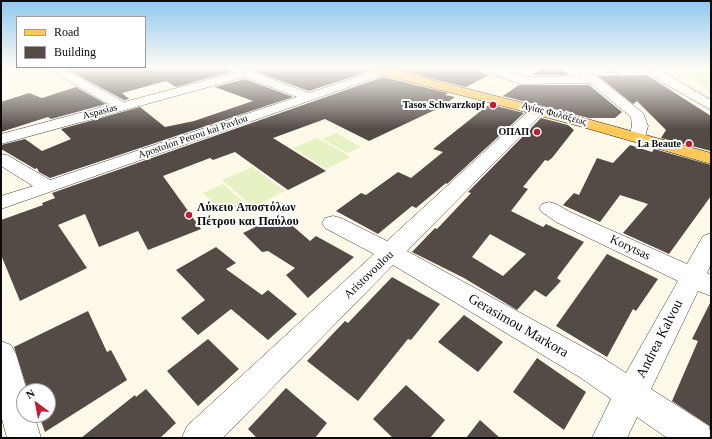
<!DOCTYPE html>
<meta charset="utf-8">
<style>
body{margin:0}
#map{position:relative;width:712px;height:439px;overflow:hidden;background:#fff9e9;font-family:"Times New Roman",serif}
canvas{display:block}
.frame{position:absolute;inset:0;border:2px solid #0b0b0b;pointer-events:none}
.legend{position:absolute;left:16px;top:16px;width:130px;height:52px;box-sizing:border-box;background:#fff;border:1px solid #9d9d9d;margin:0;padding:5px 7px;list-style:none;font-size:12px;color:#0b0b0b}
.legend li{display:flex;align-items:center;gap:8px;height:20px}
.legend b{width:20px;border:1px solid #9d9d9d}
.north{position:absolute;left:16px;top:383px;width:40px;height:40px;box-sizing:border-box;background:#fff;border:1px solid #9d9d9d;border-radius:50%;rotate:328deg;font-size:11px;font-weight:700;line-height:16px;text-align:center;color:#0b0b0b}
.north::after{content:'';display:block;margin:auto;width:14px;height:18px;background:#c01e34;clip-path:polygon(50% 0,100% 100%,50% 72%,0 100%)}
</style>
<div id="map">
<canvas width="712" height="439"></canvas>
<div class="frame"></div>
<ul class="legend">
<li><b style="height:5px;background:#ffc859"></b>Road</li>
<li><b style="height:11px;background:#544b47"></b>Building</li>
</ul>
<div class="north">N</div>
</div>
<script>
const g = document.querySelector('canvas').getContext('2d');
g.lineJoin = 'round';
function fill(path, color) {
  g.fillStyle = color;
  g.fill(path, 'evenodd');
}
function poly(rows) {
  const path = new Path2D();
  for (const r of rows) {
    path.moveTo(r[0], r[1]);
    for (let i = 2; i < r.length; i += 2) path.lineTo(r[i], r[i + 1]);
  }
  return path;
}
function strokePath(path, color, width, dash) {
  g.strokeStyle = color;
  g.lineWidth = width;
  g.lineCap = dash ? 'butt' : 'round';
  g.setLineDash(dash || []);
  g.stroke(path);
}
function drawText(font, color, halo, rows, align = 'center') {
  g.font = font + ' "Times New Roman",serif';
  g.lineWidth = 4;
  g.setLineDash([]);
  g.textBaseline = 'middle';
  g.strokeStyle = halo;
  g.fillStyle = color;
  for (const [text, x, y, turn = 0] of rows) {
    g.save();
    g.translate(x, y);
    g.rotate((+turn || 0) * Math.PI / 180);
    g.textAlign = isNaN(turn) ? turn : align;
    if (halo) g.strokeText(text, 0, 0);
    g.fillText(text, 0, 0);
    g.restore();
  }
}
fill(poly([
 [680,68,711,68,711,91,685,76],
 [336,133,361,147,347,153,322,139],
 [317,138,351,157,326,169,293,148],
 [252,167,285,191,253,207,222,180],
 [223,184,246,204,226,214,203,193]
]), '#e6f1c4');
fill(poly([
 [607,68,609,68,625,79,623,80,607,68]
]), '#2fa0d3');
fill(poly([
 [64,68,227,68,230,72,176,87,166,81,122,93,129,99,124,100],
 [245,68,365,68,367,72,309,91],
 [390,68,475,68,478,71,489,75,466,87],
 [542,68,561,68,569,75,532,75],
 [647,75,711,116,711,151,661,138,666,130,637,101,633,104,598,76],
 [383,77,448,93,445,95,455,97,439,108,369,141,325,119,273,138,326,171,288,190,235,152,213,160,210,158,163,176,201,229,148,250,138,231,99,247,85,214,58,225,87,268,20,301,1,255,1,220,43,205,42,203,55,198,52,193],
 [245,79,293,97,50,178,39,172,37,168,35,169,1,149,1,145,25,139,42,151,71,139,61,129,140,107,165,127,194,121,253,101,215,87],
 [519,85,589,85,622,112,615,118,589,118,503,96],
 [76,87,106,104,51,119,48,117,1,132,1,102,29,93,42,98],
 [492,105,524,113,447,184,446,183,416,208,412,206,378,234,336,211,361,193,366,195,398,172,411,178,443,152,433,149,487,106],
 [541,118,568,125,574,130,552,158,548,161,545,160,523,187,528,189,511,211,543,227,546,224,584,242,557,278,561,281,546,297,535,290,517,310,464,278,412,252,435,228,437,229,471,193,468,192],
 [490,234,526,254,503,276,472,257],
 [630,145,652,152,654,149,711,165,711,196,669,254,623,233,648,204,620,195,600,222,563,205,574,193,579,195,597,158,613,163],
 [280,215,310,241,316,236,354,257,308,298,286,275,295,268,268,251,262,252,243,233],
 [216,247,236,263,226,269,262,295,268,290,297,314,268,340,231,309,198,335,181,318,205,300,176,270],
 [607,254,658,279,636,311,633,309,607,357,556,326],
 [392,277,440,304,411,340,408,339,358,401,307,361,345,321,348,323],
 [711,301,711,427,672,401,698,341,692,339],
 [88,311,107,352,111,350,127,380,45,432,39,415,48,415,48,391,28,391,14,347],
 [464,315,503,342,478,372,438,342],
 [208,339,239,369,198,406,167,371],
 [537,358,586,392,564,430,513,392],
 [406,385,445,420,430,438,393,438,373,419],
 [286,388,327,423,315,438,257,438,248,429],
 [146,389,176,423,160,438,81,438,135,395,136,397],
 [480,420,500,438,466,438]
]), '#544b47');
const minor = poly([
 [1,68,15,68,13,70,1,72,1,68],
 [49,68,62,68,124,102,234,73,229,70,228,68,242,68,309,93,381,69,385,68,391,71,389,73,1,209,1,196,33,186,1,166,1,154,7,155,50,180,297,97,245,77,1,144,1,134,110,105,50,70,49,68],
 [476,68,493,68,521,76,535,77,582,76,576,70,578,68,586,68,643,113,648,126,645,137,643,140,631,140,629,137,632,126,631,117,590,83,520,84,478,70,476,68],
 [644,68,657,68,711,100,711,110,658,80,644,68],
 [538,106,543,107,545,110,543,113,407,251,603,358,626,373,678,281,556,222,542,212,539,208,542,204,549,202,556,204,570,212,687,264,703,236,711,233,711,264,707,273,711,275,711,296,698,291,651,389,709,426,711,438,667,438,637,417,627,438,592,438,611,399,581,378,393,265,223,438,182,438,187,426,374,254,325,228,322,223,325,218,333,216,341,218,387,241,533,107,538,106],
 [1,341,11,345,16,354,27,391,24,391,24,415,34,415,41,438,7,438,1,415,1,341]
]);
const major = poly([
 [366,68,385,68,591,120,711,153,711,164,579,126,368,71,366,68]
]);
strokePath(minor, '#3e3e3e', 1);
strokePath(major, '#1c1c1c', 1);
fill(minor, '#fff');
fill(major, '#ffc859');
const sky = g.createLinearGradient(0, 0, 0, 129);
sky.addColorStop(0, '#8fc7ef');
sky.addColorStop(0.53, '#fffcf5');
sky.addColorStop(1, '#fffcf500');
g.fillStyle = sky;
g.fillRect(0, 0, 712, 129);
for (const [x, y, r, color] of [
 [493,105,4,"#c01e34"],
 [537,132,4,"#c01e34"],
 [689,144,4,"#c01e34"],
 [189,215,4,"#c01e34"]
]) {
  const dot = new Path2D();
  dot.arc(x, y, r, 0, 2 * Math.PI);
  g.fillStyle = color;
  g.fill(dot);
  strokePath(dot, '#fff', 1.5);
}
drawText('bold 10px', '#0b0b0b', '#fff', [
 ["Tasos Schwarzkopf",485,105],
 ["ΟΠΑΠ",529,132],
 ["La Beaute",681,144]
], 'right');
drawText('10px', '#0b0b0b', '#fff', [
 ["Aspasias",100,112,-15],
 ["Αγίας Φυλάξεως",554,114,15],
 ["Apostolon Petrou kai Pavlou",193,137,-19]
]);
drawText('bold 12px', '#0b0b0b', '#fff', [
 ["Λύκειο Αποστόλων",197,208],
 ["Πέτρου και Παύλου",197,222]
], 'left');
drawText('12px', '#0b0b0b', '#fff', [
 ["Korytsas",630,248,25],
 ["Aristovoulou",369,275,-44]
]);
drawText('14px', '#0b0b0b', '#fff', [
 ["Gerasimou Markora",518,326,30],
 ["Andrea Kalvou",660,339,-63]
]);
</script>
